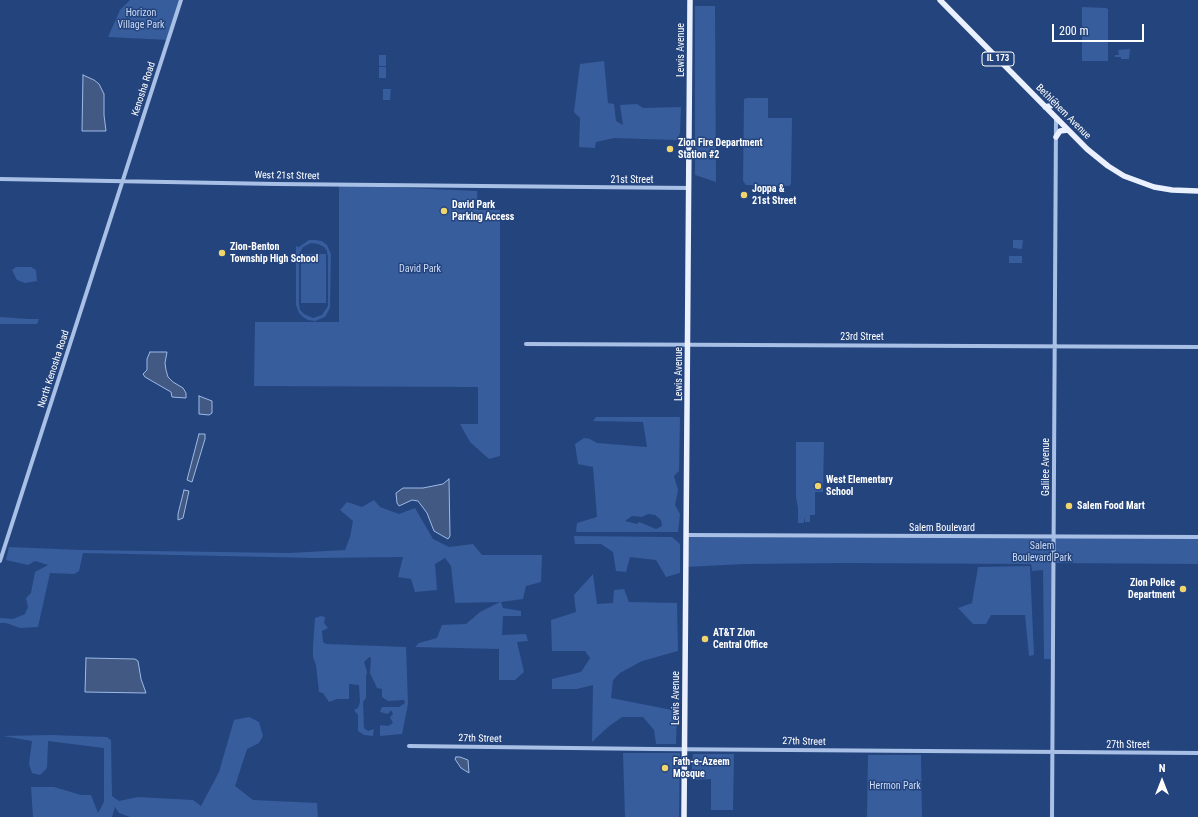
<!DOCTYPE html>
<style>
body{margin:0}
#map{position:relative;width:1198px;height:817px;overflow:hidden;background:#24447e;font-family:"Roboto Condensed",sans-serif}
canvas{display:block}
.north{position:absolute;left:1142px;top:761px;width:40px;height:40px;-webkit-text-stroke:3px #24447e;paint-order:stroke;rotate:0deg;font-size:11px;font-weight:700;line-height:16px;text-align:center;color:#fff}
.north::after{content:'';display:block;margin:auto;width:14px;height:18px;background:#fff;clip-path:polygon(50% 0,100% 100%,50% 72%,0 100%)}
.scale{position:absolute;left:1052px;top:24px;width:92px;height:18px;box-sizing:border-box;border:2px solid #fff;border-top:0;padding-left:5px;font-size:12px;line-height:14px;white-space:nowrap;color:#fff;-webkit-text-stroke:3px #24447e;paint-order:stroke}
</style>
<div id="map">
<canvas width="1198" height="817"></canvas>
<div class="north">N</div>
<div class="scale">200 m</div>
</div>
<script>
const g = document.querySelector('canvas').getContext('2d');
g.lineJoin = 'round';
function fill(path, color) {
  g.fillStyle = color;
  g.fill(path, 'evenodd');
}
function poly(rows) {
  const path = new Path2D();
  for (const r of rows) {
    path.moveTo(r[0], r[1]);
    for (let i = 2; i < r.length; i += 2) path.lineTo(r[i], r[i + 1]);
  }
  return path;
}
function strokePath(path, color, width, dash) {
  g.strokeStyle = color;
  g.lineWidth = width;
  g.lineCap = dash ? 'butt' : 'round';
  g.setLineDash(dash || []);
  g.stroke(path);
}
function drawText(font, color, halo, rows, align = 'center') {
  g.font = font + ' "Roboto Condensed",sans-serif';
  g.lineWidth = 3;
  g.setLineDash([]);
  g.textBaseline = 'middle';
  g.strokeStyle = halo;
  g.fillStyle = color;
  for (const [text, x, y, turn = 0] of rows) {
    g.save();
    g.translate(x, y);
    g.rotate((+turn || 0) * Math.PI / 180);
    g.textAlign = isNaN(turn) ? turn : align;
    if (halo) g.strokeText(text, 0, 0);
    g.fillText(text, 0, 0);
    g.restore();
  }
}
fill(poly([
 [130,0,181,0,169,40,108,37,120,10],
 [695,6,715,6,716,182,695,175],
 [1082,7,1106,8,1108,9,1108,61,1082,61],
 [1130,49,1129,59,1121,59,1121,57,1115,57,1115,55,1119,55,1118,50],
 [379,55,386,55,386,66,379,66],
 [604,61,608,103,614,104,616,121,623,125,620,105,637,104,643,108,681,107,680,133,677,140,614,138,596,142,595,148,579,147,580,118,574,112,580,64],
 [379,67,386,67,386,78,379,78],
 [383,89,391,89,390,100,383,100],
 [747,98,768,98,768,118,792,118,791,184,789,186,746,185,743,181,744,99],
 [339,185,477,191,478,210,500,210,500,456,489,459,470,442,460,424,478,424,478,387,254,386,255,322,339,322],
 [309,240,315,240,322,241,327,245,331,254,330,308,325,317,315,321,308,320,303,317,299,313,296,305,296,246,299,247],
 [311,243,318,244,324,247,327,251,328,258,328,306,322,315,313,318,304,314,300,310,299,304,299,254,303,247],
 [1013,240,1023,240,1022,249,1013,248],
 [301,254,326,254,326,303,301,303],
 [1009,256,1022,256,1022,263,1009,263],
 [16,267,31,267,36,270,37,281,25,283,17,280,12,270],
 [0,317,29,319,39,319,37,324,0,324],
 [596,417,680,417,679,471,674,476,678,490,675,505,680,514,678,532,576,532,577,523,597,517,593,467,578,464,575,444,584,438,590,439,597,443,647,447,643,422,593,421],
 [648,514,655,515,661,520,662,526,656,529,639,522,637,524,625,521,632,516,642,517],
 [796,442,824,442,823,492,815,492,815,515,810,515,810,522,805,522,804,516,804,523,798,523,798,508,796,497],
 [374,500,380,507,399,514,415,508,433,539,449,547,473,544,482,555,542,555,541,582,526,586,523,599,501,602,503,608,521,611,521,616,503,616,502,635,526,634,528,641,517,642,524,672,515,680,499,680,499,649,415,647,419,643,437,638,442,625,466,624,480,612,500,602,455,603,451,566,445,558,435,564,437,590,415,592,411,579,398,577,403,557,315,558,83,553,79,571,74,574,50,573,38,627,20,628,6,623,0,623,0,618,13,619,25,614,28,607,26,598,31,593,35,572,48,565,35,561,28,565,6,560,9,547,82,550,289,553,345,550,350,537,353,521,340,510,347,502,362,507],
 [687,535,1198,537,1198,564,1053,563,1053,659,1044,659,1043,570,1032,571,1031,564,845,563,744,564,686,567],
 [574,536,672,537,680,544,680,573,666,577,656,560,630,557,626,572,616,571,613,552,601,544,575,544],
 [1030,566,1034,655,1029,656,1025,615,991,615,986,624,973,624,958,608,972,603,978,567],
 [593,574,597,604,613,603,614,590,624,589,629,602,677,603,678,651,642,661,620,673,613,680,611,698,677,711,676,744,656,744,654,730,643,717,622,717,608,727,592,742,593,685,577,689,552,689,552,679,581,672,590,658,585,651,552,651,551,620,576,612,574,595],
 [321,616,325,617,324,623,328,628,322,631,323,642,326,644,406,647,408,704,402,734,380,736,380,725,388,726,393,723,390,717,393,714,391,710,388,714,380,712,382,707,399,707,405,703,404,700,388,701,382,697,382,689,377,688,370,673,371,658,369,657,364,662,367,672,366,676,366,698,363,702,364,728,368,731,374,729,373,736,364,735,358,731,358,715,354,710,358,708,360,702,359,685,349,684,349,699,337,699,329,702,323,693,319,692,316,665,313,657,313,646,315,618],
 [249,717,259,722,263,736,259,743,247,749,235,786,253,800,317,803,318,817,130,817,119,813,115,807,112,817,33,817,31,787,54,787,81,795,91,795,98,813,104,802,104,748,48,741,47,768,40,775,32,773,29,764,32,741,3,736,51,735,107,737,111,740,112,796,119,801,138,797,193,800,201,806,219,772,234,720],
 [623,753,680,753,679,817,625,817],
 [693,754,734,754,733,810,711,810,711,779,691,780],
 [868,755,921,755,922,817,867,817]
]), '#375d9c');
const water = poly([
 [83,75,94,80,99,84,104,94,104,115,106,131,82,131,83,75],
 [150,352,167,352,165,363,166,370,168,377,173,382,183,388,186,393,186,398,172,397,171,392,145,377,143,374,147,370,147,359,150,352],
 [199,396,212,401,212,413,209,415,199,414,199,396],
 [199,434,205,434,205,439,192,482,187,480,199,434],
 [449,479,450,536,448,539,434,531,427,513,418,501,412,500,399,506,397,503,396,493,403,488,423,488,443,484,449,479],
 [184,490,189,491,183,518,178,520,178,514,184,490],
 [86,658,135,659,138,661,141,679,146,693,85,692,86,658],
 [456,757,460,757,468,760,469,773,461,768,455,759,456,757]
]);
fill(water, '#415983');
strokePath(water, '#9dbae7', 1);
strokePath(poly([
 [0,179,277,184,689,188],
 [526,344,1198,347],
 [687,535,1198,537],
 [0,561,181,0],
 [409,746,653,749,1198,753],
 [1052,817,1056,118]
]), '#a9c0e6', 4);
strokePath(poly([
 [940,0,1087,149,1108,166,1124,176,1154,187,1172,190,1198,191],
 [1045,107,1054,105,1056,101],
 [1056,137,1060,131,1068,130],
 [684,817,690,0]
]), '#eaf0fd', 5.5);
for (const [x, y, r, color] of [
 [670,149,4,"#f0d56d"],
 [744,195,4,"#f0d56d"],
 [444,211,4,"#f0d56d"],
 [222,253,4,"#f0d56d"],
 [818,486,4,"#f0d56d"],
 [1069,506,4,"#f0d56d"],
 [1183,589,4,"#f0d56d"],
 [705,639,4,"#f0d56d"],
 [665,768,4,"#f0d56d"]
]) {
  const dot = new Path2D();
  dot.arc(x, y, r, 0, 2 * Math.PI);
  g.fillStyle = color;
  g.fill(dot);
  strokePath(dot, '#24447e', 1.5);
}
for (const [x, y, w] of [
 [998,59,32]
]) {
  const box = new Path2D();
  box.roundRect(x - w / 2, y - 7, w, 14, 3);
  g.fillStyle = '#24447e';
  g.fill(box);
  strokePath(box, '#fff', 1);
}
drawText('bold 9px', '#fff', null, [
 ["IL 173",998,59]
]);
drawText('10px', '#ccdbf5', '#24447e', [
 ["Horizon",141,13],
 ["Village Park",141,25],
 ["David Park",420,269],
 ["Salem",1042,546],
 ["Boulevard Park",1042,558],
 ["Hermon Park",895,786]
]);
drawText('10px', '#fff', '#24447e', [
 ["Lewis Avenue",681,50,-90],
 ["Kenosha Road",144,89,-72],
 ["Bethlehem Avenue",1063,112,45],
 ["West 21st Street",287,176,1],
 ["21st Street",632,180],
 ["23rd Street",862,337],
 ["North Kenosha Road",54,369,-72],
 ["Lewis Avenue",679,374,-90],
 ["Galilee Avenue",1046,467,-90],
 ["Salem Boulevard",942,528],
 ["Lewis Avenue",676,698,-90],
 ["27th Street",480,739,1],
 ["27th Street",804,742,1],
 ["27th Street",1128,745]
]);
drawText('bold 10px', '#fff', '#24447e', [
 ["Zion Fire Department",678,143],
 ["Station #2",678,155],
 ["Joppa &",752,189],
 ["21st Street",752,201],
 ["David Park",452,205],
 ["Parking Access",452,217],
 ["Zion-Benton",230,247],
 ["Township High School",230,259],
 ["West Elementary",826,480],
 ["School",826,492],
 ["Salem Food Mart",1077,506],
 ["Zion Police",1175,583,"right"],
 ["Department",1175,595,"right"],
 ["AT&T Zion",713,633],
 ["Central Office",713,645],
 ["Fath-e-Azeem",673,762],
 ["Mosque",673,774]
], 'left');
</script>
